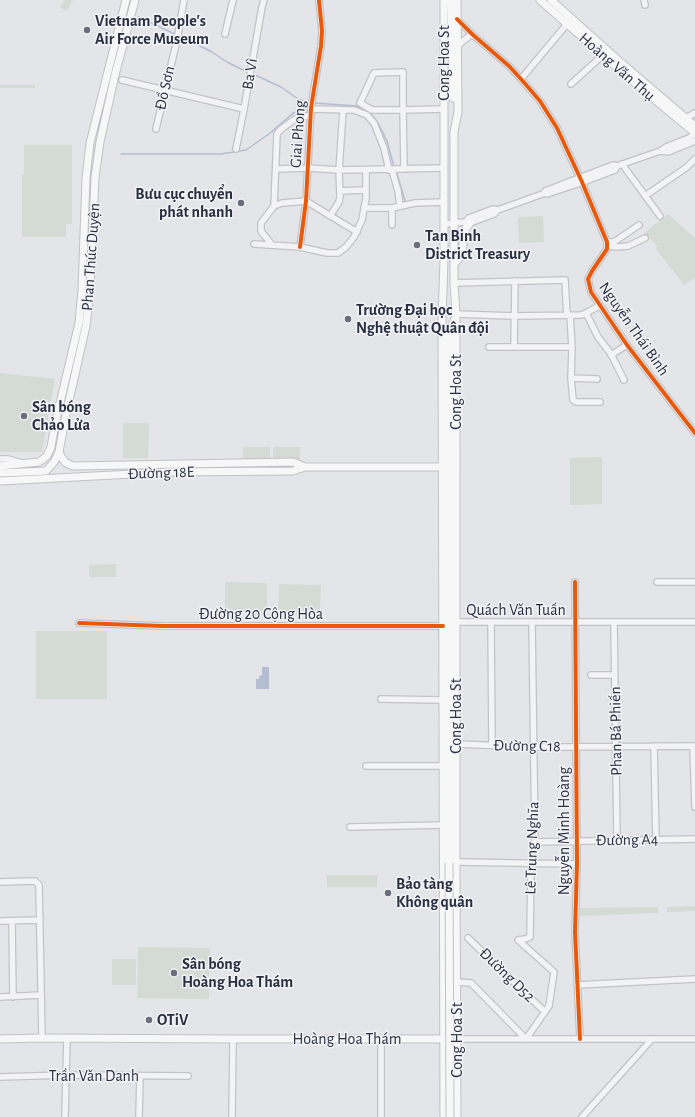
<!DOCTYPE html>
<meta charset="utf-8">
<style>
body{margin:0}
canvas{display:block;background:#e4e5e8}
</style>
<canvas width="695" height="1117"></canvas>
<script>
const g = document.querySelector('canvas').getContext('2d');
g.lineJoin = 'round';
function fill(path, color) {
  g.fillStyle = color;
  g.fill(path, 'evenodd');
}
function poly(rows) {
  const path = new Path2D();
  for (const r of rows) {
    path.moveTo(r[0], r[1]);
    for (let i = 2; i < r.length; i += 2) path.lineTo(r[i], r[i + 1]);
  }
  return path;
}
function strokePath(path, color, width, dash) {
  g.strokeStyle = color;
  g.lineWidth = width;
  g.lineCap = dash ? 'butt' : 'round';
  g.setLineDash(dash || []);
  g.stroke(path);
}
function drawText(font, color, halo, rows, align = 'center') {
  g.font = font + ' "Alegreya Sans",sans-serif';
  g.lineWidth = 3;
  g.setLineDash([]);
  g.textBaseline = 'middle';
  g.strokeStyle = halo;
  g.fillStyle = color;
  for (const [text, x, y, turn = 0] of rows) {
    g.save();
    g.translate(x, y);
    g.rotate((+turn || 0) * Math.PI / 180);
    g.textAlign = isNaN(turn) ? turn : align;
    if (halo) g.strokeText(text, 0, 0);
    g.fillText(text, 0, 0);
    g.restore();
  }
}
fill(poly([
 [65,0,73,0,67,11,60,8],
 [0,85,35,85,35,88,0,88],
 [24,145,72,145,72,224,66,224,66,237,22,237,22,175,24,175],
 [668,214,695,238,695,278,684,285,655,248,658,246,644,233],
 [543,216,544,242,519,243,518,217],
 [0,373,55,379,42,452,0,452],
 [123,423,149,423,148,458,123,458],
 [243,447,270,447,270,459,243,459],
 [273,447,300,447,300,459,273,459],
 [602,457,602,504,570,505,570,458],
 [116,564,116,577,89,577,89,565],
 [225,582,267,583,267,612,225,611],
 [279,584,321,585,320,614,278,613],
 [36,631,107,631,107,699,36,699],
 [327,875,377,875,377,887,327,887],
 [695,906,695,911,667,912,667,907],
 [658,907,658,913,580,916,579,908],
 [138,947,210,948,209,999,137,998],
 [112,959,136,959,136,985,112,985]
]), '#d4dbd4');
fill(poly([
 [262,667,269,667,269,689,256,689,256,679,259,679,259,676,262,675]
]), '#b4bed1');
strokePath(poly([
 [138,17,177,35],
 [180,36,212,52,227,62,249,73],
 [253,74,281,87,298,99,310,103],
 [314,103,357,106,371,114,378,123,387,141,394,167],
 [121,154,221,154,246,150,269,134,292,114,310,103],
 [396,170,405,201]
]), '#b4bed1', 1.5);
const minor = poly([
 [644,0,645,5],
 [457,19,472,34,509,66,521,79,540,101,557,128,582,182,607,242,607,249,592,271,588,279,591,292,627,345,695,433],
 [225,34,233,0],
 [457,46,472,34],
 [521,79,567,24],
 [122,80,244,109],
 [571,84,603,55],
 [311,109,354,110,367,115,374,123,384,148,389,170],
 [686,118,695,113],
 [156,129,177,40,184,0],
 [236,149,244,109,262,7,264,0],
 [660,151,666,147,689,138,695,134],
 [622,164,660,216],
 [276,169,308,168,339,170,444,168],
 [404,169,403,110,403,72,374,73,360,103,372,110,403,110,444,109],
 [392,170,398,191,400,206],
 [340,191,366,190],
 [545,193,545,191,613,165,617,166,660,151,668,152,695,141],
 [645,196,687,167,695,159],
 [274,206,277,134,280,130,295,119,311,115],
 [365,208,392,208,415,203,444,202],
 [330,216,339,202,340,197,339,170,343,110],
 [465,222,469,218,493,209,498,210,545,193,547,194,586,181,615,170,617,166],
 [444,224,465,222,470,223,494,214,498,210],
 [392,225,392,208],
 [607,242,614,242,639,225],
 [254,244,300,247,327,253,338,253,346,247,354,237,362,220,366,198,366,170],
 [272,245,261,231,261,223,274,206,282,203,306,201,357,232],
 [608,246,616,247,628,246,645,238],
 [300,247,306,201,311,108,321,46,322,31,319,0],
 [454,283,565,280,567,315],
 [586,313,598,337,611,354,624,380],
 [456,314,514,316,581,315,586,313,599,306],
 [570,315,572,347,571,378,573,400,576,402,600,402],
 [489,347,572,347],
 [514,347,515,281],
 [611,355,627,345],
 [571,378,597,379],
 [0,459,8,459,22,463],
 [575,582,577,864,575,932,580,1039],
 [657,582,695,582],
 [456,622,695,622],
 [491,622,492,745],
 [614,622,617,840],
 [79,623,163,626,443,626],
 [591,675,615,675],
 [381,699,443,700],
 [456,744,534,747,695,746],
 [654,746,656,840],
 [693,746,695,807],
 [366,766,443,766],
 [350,827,443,825],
 [535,842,695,839],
 [456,862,577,864],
 [0,882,35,881,39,885,42,1038],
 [0,921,40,920],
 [12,921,13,997],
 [468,938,545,1012],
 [518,940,525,939,530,937,531,868,535,842,532,622],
 [457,982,471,983,526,1039,549,1006,554,972,518,940],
 [577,985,695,979],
 [0,997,41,995],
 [381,1039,381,1117],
 [457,1039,695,1039],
 [0,1077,66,1075,188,1076],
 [65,1117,67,1038],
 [139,1117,140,1076],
 [232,1117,233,1039],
 [582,1117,652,1039]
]);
const major = poly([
 [451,0,453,98],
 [457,0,458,112,454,132,454,283,456,314,456,862,457,1117],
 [540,0,630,79,695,133],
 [551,0,617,59,695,126],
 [454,264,462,255,464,234,466,228,470,223],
 [59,452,62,458,66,463,73,466,293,462,305,467,446,467],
 [0,466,39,462,47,456,51,447,55,424,79,323,82,290,86,178,90,143,126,0],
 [0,473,46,471,54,462,59,452,66,414,86,326,90,290,95,177,100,142,115,75,135,0],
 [0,481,170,472,293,471,305,467],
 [449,863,449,332,455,319],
 [0,1039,42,1038,233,1039,447,1039],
 [444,1117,442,319,444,260,444,0]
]);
strokePath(minor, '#c2c3c6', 8);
strokePath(major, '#c0c2c6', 9);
strokePath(minor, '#f3f3f5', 5.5);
strokePath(major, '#f7f7f7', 7);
const majorBridge = poly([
 [449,863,450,1117]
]);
strokePath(majorBridge, '#c0c2c6', 9, []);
strokePath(majorBridge, '#f7f7f7', 7);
strokePath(poly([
 [457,19,472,34,509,66,521,79,540,101,557,128,582,182,607,242,607,249,592,271,588,279,591,292,627,345,695,433],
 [300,247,306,201,311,108,321,46,322,31,319,0],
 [575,582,577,864,575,932,580,1039],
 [79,623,163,626,443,626]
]), '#e8590c', 4);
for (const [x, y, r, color] of [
 [87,30,4,"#6c6f7b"],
 [241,203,4,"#6c6f7b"],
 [417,245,4,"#6c6f7b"],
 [348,319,4,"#6c6f7b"],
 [24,416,4,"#6c6f7b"],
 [388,893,4,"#6c6f7b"],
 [174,973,4,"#6c6f7b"],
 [149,1020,4,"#6c6f7b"]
]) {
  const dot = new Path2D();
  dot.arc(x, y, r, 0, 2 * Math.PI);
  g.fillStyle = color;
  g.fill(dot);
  strokePath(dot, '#f2f3f7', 1.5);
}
drawText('bold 16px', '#2b3041', '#f2f3f7', [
 ["Vietnam People's",95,21],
 ["Air Force Museum",95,39],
 ["Bưu cục chuyển",233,194,"right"],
 ["phát nhanh",233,212,"right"],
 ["Tan Binh",425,236],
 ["District Treasury",425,254],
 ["Trường Đại học",356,310],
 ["Nghệ thuật Quân đội",356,328],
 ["Sân bóng",32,407],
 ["Chảo Lửa",32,425],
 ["Bảo tàng",396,884],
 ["Không quân",396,902],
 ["Sân bóng",182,964],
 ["Hoàng Hoa Thám",182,982],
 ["OTiV",157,1020]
], 'left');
drawText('16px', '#2b3041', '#f2f3f7', [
 ["Cong Hoa St",444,63,-90],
 ["Hoàng Văn Thụ",617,67,41],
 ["Ba Vì",250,74,-81],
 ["Đồ Sơn",165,88,-77],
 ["Giai Phong",298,134,-86],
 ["Phan Thúc Duyện",91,257,-86],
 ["Nguyễn Thái Bình",634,329,55],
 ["Cong Hoa St",456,392,-90],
 ["Đường 18E",161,473,-2],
 ["Quách Văn Tuấn",516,610],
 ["Đường 20 Cộng Hòa",261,614],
 ["Cong Hoa St",456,716,-90],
 ["Phan Bá Phiến",616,731,-91],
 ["Đường C18",527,746,1],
 ["Nguyễn Minh Hoàng",564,831,-90],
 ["Đường A4",627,840,-1],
 ["Lê Trung Nghĩa",532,848,-88],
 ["Đường D52",507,975,44],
 ["Hoàng Hoa Thám",347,1039],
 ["Cong Hoa St",457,1040,-90],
 ["Trần Văn Danh",94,1076]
]);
</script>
